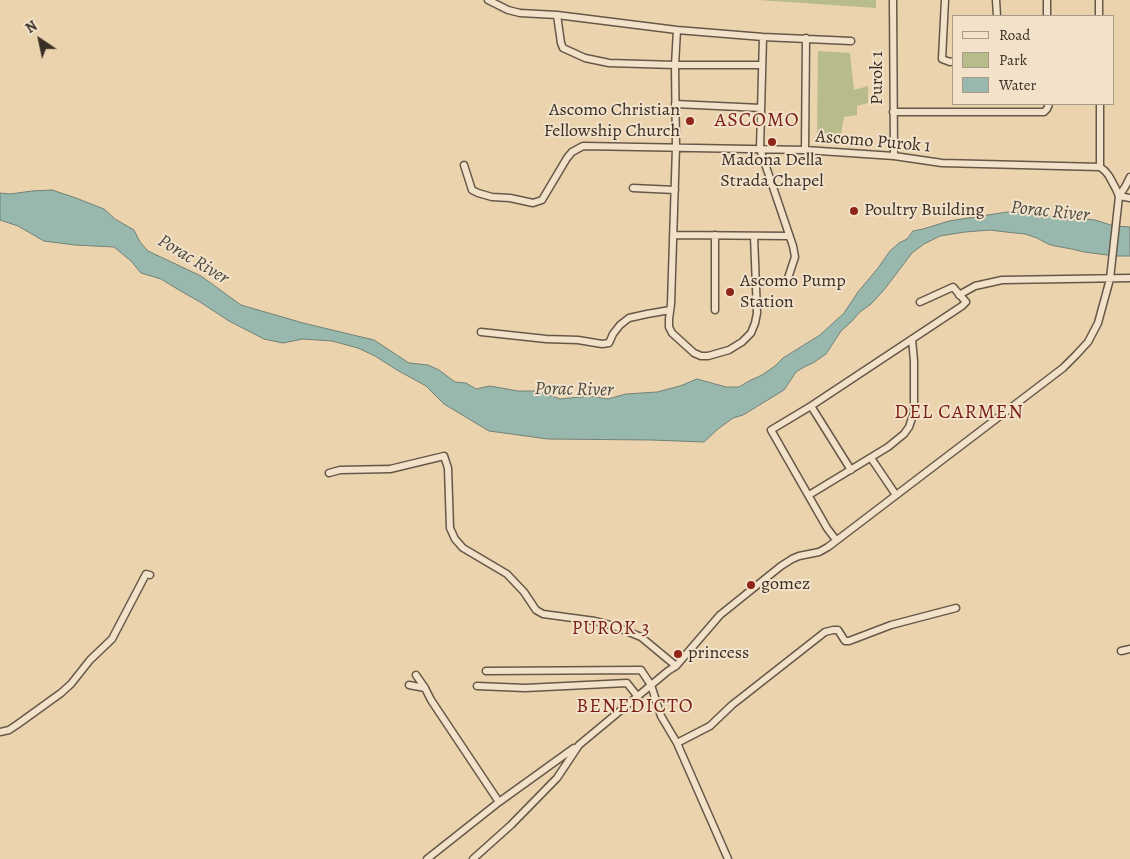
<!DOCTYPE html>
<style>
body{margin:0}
#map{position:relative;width:1130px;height:859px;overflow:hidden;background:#ebd3ad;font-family:Alegreya,serif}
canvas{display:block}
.legend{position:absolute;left:952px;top:15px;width:162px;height:90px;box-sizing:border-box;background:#f2e2ca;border:1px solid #a89a89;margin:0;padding:6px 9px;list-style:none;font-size:15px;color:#392f27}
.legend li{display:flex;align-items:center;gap:10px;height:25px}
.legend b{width:25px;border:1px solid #a89a89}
.north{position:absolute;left:15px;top:15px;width:50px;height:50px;-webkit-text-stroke:4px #f2e2ca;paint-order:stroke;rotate:326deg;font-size:14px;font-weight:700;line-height:20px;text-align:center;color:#392f27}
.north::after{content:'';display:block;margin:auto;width:18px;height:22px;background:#392f27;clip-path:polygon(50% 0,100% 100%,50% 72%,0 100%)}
</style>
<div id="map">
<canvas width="1130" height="859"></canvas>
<ul class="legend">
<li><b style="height:6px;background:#f2e2ca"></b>Road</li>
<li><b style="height:14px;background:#b7bc8a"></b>Park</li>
<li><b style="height:14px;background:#98b7ad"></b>Water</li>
</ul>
<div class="north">N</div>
</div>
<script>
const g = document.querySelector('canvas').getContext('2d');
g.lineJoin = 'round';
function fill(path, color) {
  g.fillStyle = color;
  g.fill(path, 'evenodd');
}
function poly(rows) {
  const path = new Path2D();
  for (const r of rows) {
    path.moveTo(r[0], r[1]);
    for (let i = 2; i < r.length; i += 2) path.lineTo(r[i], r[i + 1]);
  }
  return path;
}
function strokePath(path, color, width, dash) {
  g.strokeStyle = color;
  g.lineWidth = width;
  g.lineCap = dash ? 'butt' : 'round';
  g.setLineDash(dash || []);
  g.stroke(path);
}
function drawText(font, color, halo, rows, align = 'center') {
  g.font = font + ' Alegreya,serif';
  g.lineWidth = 4;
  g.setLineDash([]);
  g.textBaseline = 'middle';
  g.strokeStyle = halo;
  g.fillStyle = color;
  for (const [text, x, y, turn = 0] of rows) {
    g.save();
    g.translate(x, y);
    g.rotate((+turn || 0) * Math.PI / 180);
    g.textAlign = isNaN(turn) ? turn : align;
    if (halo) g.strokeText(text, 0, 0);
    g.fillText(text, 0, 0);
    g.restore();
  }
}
fill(poly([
 [758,0,876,0,876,8],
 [818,51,850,53,854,90,868,86,868,103,857,106,857,115,844,117,841,134,817,133]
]), '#b7bc8a');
const water = poly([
 [52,190,76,198,104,209,115,219,134,230,140,242,148,251,201,276,241,305,303,323,374,340,409,363,428,365,439,370,455,382,466,383,476,389,490,386,518,391,538,391,560,399,590,396,608,399,626,394,657,392,680,386,697,379,726,387,739,387,749,381,762,375,775,366,783,358,820,335,844,313,858,292,878,268,890,251,899,243,907,239,913,231,923,229,949,221,1014,211,1029,215,1067,217,1095,220,1114,226,1130,227,1130,256,1115,256,1084,252,1072,249,1055,246,1048,244,1037,238,1025,234,1006,232,990,230,965,232,940,236,924,244,912,253,884,290,871,304,860,312,851,322,841,331,826,354,813,363,804,367,796,372,784,390,743,415,733,418,718,429,704,442,651,440,548,439,489,431,444,404,426,386,397,370,375,356,358,348,332,341,303,339,283,343,264,339,229,321,200,302,179,290,161,279,141,273,131,261,114,247,75,245,44,241,18,226,0,220,0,193,10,194,32,191,52,190]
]);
fill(water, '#98b7ad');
strokePath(water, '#728177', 1);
const minor = poly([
 [488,0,508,10,520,13,557,15,677,30,763,37,851,41],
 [893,0,894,156],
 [945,0,942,59,950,62,954,61],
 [996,0,997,16],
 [1047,0,1047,16],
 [1099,0,1099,16],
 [557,15,561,43,563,48,585,58,609,63,675,65,762,65],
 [677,30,675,65,676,147,671,304,669,319,669,327,672,333,694,353,701,356,708,356,729,350,742,342,751,333,755,323,757,313,754,236],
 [763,37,760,149,793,246,795,257,788,278],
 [675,104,761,108],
 [1100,104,1100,167],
 [893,112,1044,112,1047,109,1049,104],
 [805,150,806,38],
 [464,165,472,190,478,193,492,197,510,198,533,203,542,200,567,158,572,152,583,146,805,150,894,156,942,163,1100,167],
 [633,188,675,190],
 [1119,196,1125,187,1130,177],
 [1119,196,1130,198],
 [673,235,789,236],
 [959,295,975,286,1002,280,1130,278],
 [715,310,715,235],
 [481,332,546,339,578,340,602,344,609,343,613,334,620,325,629,318,647,314,670,310],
 [811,406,851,470],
 [871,458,896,495],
 [329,473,340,470,390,469,444,456,448,468,450,528,455,539,463,548,507,574,524,592,536,610,543,614,595,621,614,626,641,637,676,666],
 [809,495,888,447,904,434,909,427,914,412,914,361,912,339],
 [836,540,827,528,771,430,811,406,962,306,966,302,953,287,920,302],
 [1121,651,1130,649],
 [486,671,641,670,651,685,661,716,677,743,728,859],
 [416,675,425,688],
 [409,685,425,688,431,700,499,802],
 [477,686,525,688,627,683,638,697],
 [0,732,9,730,18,724,61,693,71,684,90,660,112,639,146,574,150,575],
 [677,743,710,726,732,705,825,632,833,630,838,630,845,641,849,641,891,625,956,608],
 [427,859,499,802,574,748],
 [473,859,511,825,557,778,579,745,668,671,676,666,720,615,781,566,792,559,799,556,819,552,828,547,1063,368,1076,355,1088,342,1098,323,1110,279,1119,196,1116,189,1109,176,1105,171,1100,167]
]);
strokePath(minor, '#665848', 9);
strokePath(minor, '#f2e2ca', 6);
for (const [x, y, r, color] of [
 [690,121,5,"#8f2418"],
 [772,142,5,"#8f2418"],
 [854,211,5,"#8f2418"],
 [730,292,5,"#8f2418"],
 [751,585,5,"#8f2418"],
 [678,654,5,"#8f2418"]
]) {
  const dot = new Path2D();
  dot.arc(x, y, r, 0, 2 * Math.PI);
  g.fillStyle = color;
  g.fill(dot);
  strokePath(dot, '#f2e2ca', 2);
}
drawText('18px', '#392f27', '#f2e2ca', [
 ["Purok 1",878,78,-90],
 ["Ascomo Purok 1",873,142,5]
]);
drawText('18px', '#392f27', '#f2e2ca', [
 ["Ascomo Christian",680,111,"right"],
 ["Fellowship Church",680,132,"right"],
 ["Madona Della",772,161,"center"],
 ["Strada Chapel",772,182,"center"],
 ["Poultry Building",864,211],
 ["Ascomo Pump",740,282],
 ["Station",740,303],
 ["gomez",761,585],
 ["princess",688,654]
], 'left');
drawText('italic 19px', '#4c4a42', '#f2e2ca', [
 ["Porac River",1050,212,6],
 ["Porac River",193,260,31],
 ["Porac River",574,390,1]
]);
g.letterSpacing = '1px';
drawText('19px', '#7a1f14', '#f2e2ca', [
 ["PUROK 3",611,629]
]);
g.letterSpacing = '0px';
g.letterSpacing = '1px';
drawText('20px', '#7a1f14', '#f2e2ca', [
 ["ASCOMO",757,121],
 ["DEL CARMEN",959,413],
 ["BENEDICTO",635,707]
]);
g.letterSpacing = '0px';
</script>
